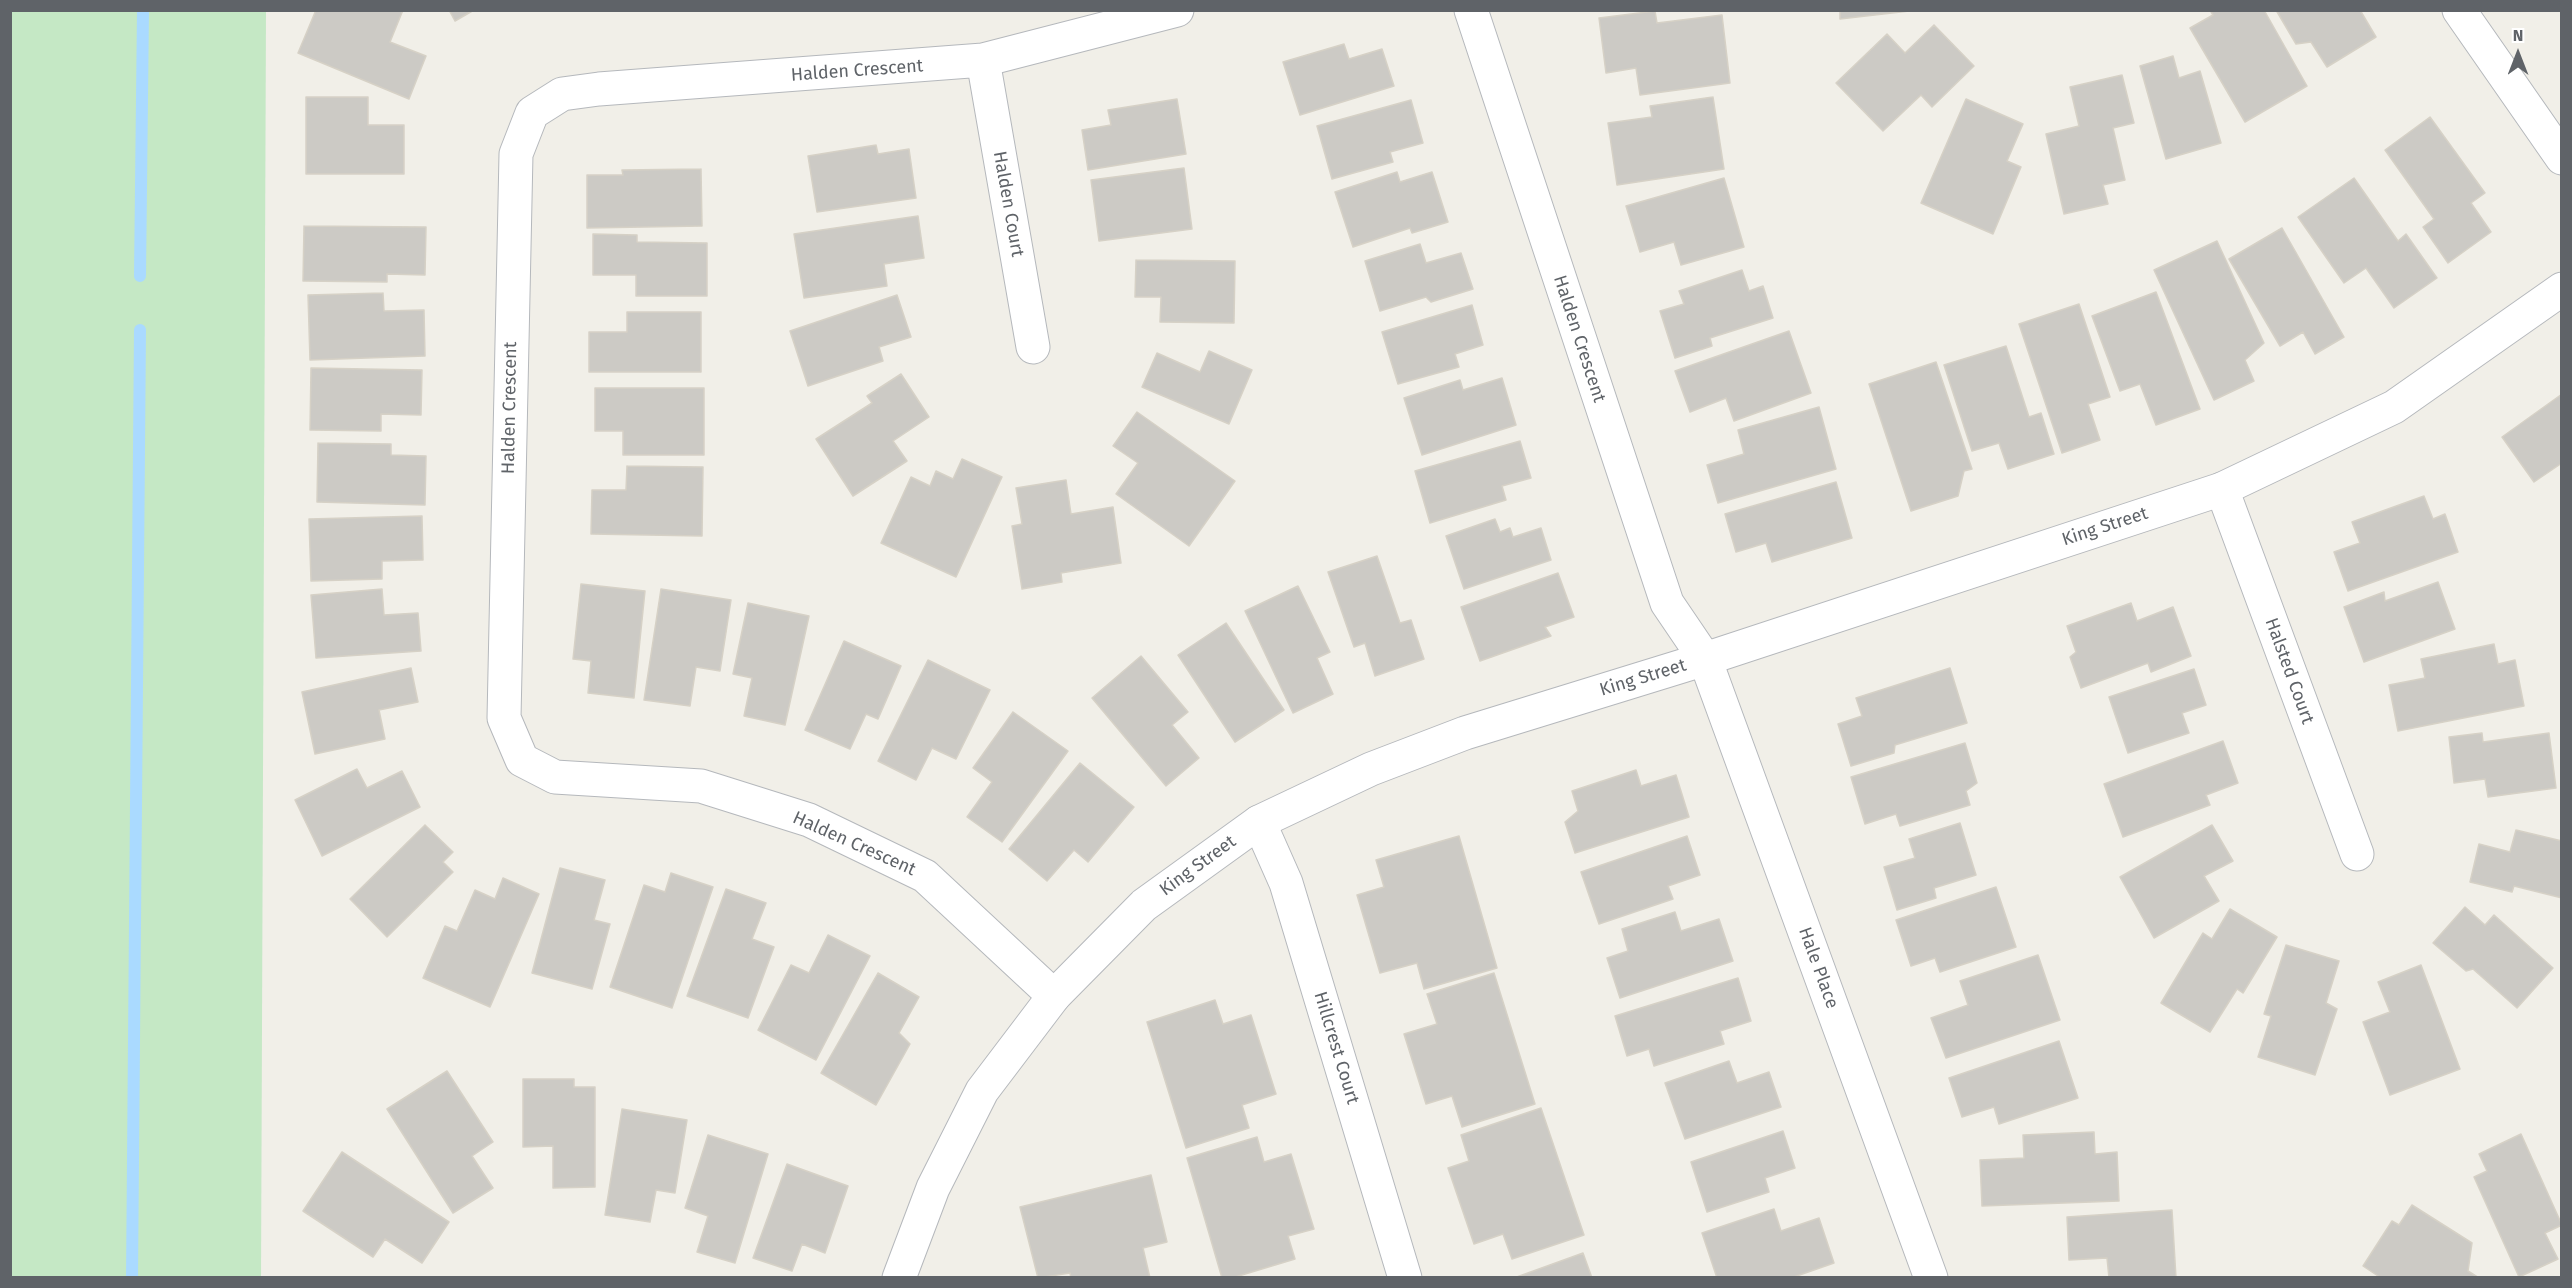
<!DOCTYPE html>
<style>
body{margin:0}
#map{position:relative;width:2572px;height:1288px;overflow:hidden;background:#f1efe8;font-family:"Fira Sans",sans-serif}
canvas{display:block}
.frame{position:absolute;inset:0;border:12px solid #5f6368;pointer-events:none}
.north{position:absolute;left:2488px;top:24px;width:60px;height:60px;-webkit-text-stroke:4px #fff;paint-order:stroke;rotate:0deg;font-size:16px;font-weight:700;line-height:24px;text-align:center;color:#5f6368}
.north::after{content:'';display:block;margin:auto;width:21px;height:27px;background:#5f6368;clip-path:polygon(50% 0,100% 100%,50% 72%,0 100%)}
</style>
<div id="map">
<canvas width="2572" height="1288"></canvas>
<div class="frame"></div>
<div class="north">N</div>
</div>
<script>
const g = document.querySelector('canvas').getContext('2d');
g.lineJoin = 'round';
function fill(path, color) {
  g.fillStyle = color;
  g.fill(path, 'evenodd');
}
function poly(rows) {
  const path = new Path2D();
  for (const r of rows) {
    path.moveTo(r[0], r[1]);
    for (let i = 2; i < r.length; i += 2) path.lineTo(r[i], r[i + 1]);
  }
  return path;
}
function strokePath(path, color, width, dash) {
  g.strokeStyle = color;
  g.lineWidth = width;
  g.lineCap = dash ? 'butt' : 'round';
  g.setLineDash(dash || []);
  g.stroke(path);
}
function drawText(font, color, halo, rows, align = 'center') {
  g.font = font + ' "Fira Sans",sans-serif';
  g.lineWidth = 4.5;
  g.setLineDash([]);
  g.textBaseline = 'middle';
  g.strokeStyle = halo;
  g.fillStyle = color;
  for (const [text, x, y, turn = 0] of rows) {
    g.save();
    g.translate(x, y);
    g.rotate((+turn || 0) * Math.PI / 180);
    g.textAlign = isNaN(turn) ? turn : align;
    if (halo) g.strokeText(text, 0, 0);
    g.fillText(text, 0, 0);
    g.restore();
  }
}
fill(poly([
 [10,11,266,11,261,1277,11,1277]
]), '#c5e8c5');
strokePath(poly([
 [140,276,143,10],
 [132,1278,140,330]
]), '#aadaff', 12);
const building = poly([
 [316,10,403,10,390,42,426,56,409,99,298,53,316,10],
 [449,10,474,10,455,21,449,10],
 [1840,10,1918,10,1840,19,1840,10],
 [2210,10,2264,10,2307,86,2245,122,2190,28,2213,15,2210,10],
 [2276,10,2360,10,2376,37,2327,67,2311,42,2296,44,2276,10],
 [1655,11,1657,23,1722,15,1730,83,1640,95,1636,68,1606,73,1599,18,1655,11],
 [1934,25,1974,66,1932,107,1921,95,1883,131,1836,83,1887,34,1905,53,1934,25],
 [1344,44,1349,59,1382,49,1394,86,1300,115,1283,62,1344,44],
 [2173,56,2179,78,2200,71,2221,143,2166,159,2140,66,2173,56],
 [2122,75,2134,123,2113,128,2125,180,2103,185,2108,204,2064,214,2046,134,2079,126,2070,87,2122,75],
 [306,97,368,97,368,125,404,125,404,174,306,174,306,97],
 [1713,97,1724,169,1617,185,1608,123,1652,117,1650,106,1713,97],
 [1177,99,1186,154,1088,170,1082,130,1111,125,1108,110,1177,99],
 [1966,99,2023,124,2007,161,2021,167,1993,234,1921,203,1966,99],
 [1411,100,1423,143,1390,152,1393,162,1332,179,1317,126,1411,100],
 [2430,117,2485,193,2471,203,2491,232,2448,263,2423,227,2434,219,2385,150,2430,117],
 [876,145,878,154,909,149,916,198,817,212,808,156,876,145],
 [1184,168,1192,229,1099,241,1091,180,1184,168],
 [701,169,702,226,587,228,587,175,623,175,622,170,701,169],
 [1397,172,1400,182,1432,172,1448,222,1412,233,1410,228,1353,247,1335,192,1397,172],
 [1724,178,1744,247,1681,265,1674,242,1640,252,1626,206,1724,178],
 [2354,178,2398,241,2406,234,2437,278,2394,308,2366,268,2344,283,2298,217,2354,178],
 [918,216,924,258,884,264,887,286,804,298,794,234,918,216],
 [304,226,426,227,425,275,387,274,387,282,303,281,304,226],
 [2282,228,2344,337,2315,354,2303,332,2280,346,2229,259,2282,228],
 [593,234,637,235,637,242,707,243,707,296,636,296,636,275,593,275,593,234],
 [2217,241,2264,343,2245,360,2254,381,2214,400,2154,270,2217,241],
 [1420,244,1426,263,1461,253,1473,289,1431,302,1426,297,1380,311,1365,261,1420,244],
 [1136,260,1235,261,1234,323,1160,322,1161,297,1135,297,1136,260],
 [1742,270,1749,291,1763,286,1773,318,1710,338,1712,346,1675,358,1660,311,1684,304,1679,291,1742,270],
 [2156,292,2200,409,2156,425,2140,384,2120,391,2092,316,2156,292],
 [383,293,384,311,424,310,425,356,310,360,308,295,383,293],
 [897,295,911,337,879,347,883,361,808,386,790,331,897,295],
 [2079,304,2110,397,2088,404,2100,440,2062,453,2019,324,2079,304],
 [1472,305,1483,345,1455,354,1459,367,1398,384,1382,332,1472,305],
 [627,312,701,312,701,372,589,372,589,332,627,332,627,312],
 [1789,331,1811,393,1734,421,1726,398,1690,412,1675,371,1789,331],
 [2006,346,2029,417,2041,413,2054,454,2008,469,1999,443,1972,451,1944,365,2006,346],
 [1209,351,1252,370,1229,424,1142,387,1157,353,1200,372,1209,351],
 [1936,362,1972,469,1964,471,1958,496,1911,511,1869,384,1936,362],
 [311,368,422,370,421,415,381,414,381,431,310,430,311,368],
 [901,374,929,417,893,441,907,461,853,496,816,439,872,403,867,396,901,374],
 [1502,378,1516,425,1422,455,1404,398,1460,380,1463,390,1502,378],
 [595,388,704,388,704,455,623,455,623,431,595,431,595,388],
 [2562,394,2562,463,2534,482,2502,437,2562,394],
 [1819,407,1836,469,1718,503,1707,465,1744,454,1738,430,1819,407],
 [1137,412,1235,481,1189,546,1116,494,1138,463,1113,446,1137,412],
 [1520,441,1531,478,1502,486,1506,500,1430,523,1415,471,1520,441],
 [318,443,391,444,391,455,426,456,425,505,317,502,318,443],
 [962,459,1002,477,956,577,881,543,911,477,930,486,936,471,953,479,962,459],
 [627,466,703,467,702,536,591,534,592,490,626,490,627,466],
 [1066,480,1071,514,1113,507,1121,563,1061,573,1062,582,1022,589,1012,526,1022,524,1016,488,1066,480],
 [1836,482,1852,538,1772,562,1766,543,1736,552,1725,514,1836,482],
 [2424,496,2433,519,2445,514,2458,552,2348,591,2334,552,2360,543,2352,522,2424,496],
 [422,516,423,560,382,561,382,579,311,581,309,519,422,516],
 [1495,519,1500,532,1510,528,1513,537,1541,528,1551,560,1464,589,1446,536,1495,519],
 [1377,556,1400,623,1411,620,1424,659,1375,676,1365,643,1354,647,1328,572,1377,556],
 [1558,573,1574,617,1545,627,1551,636,1480,661,1461,607,1558,573],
 [2438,582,2455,629,2364,662,2344,607,2384,592,2385,601,2438,582],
 [581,584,645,591,634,698,588,693,591,661,573,659,581,584],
 [1298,586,1330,652,1317,658,1333,694,1293,713,1245,611,1298,586],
 [382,589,384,615,418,613,421,651,316,658,311,595,382,589],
 [661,589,731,600,720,671,696,667,690,706,644,700,661,589],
 [748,603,809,616,785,725,744,716,752,678,733,674,748,603],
 [2131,603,2137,621,2173,607,2191,656,2151,672,2148,663,2081,688,2070,657,2076,652,2067,626,2131,603],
 [1226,623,1284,710,1235,742,1178,655,1226,623],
 [844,641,901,666,878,719,866,714,850,749,805,730,844,641],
 [2494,644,2498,664,2515,660,2524,706,2398,731,2389,685,2425,678,2421,659,2494,644],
 [1141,656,1188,712,1172,725,1199,758,1166,786,1092,698,1141,656],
 [928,660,990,690,956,759,932,748,916,780,878,761,928,660],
 [411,668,418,702,379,710,385,739,315,754,302,692,411,668],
 [1950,668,1967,723,1895,745,1894,753,1851,766,1838,724,1862,716,1856,698,1950,668],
 [2194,669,2206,705,2182,713,2189,733,2128,753,2109,697,2194,669],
 [1013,712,1068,751,1002,842,967,817,992,782,973,768,1013,712],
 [2482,733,2483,742,2549,733,2556,788,2488,797,2485,779,2454,783,2449,737,2482,733],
 [2223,741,2238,783,2206,795,2210,805,2123,837,2104,784,2223,741],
 [1965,743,1977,783,1966,791,1970,805,1900,826,1896,814,1865,824,1851,777,1965,743],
 [1080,763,1134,807,1088,862,1074,850,1047,881,1009,849,1080,763],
 [357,769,367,788,402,771,420,807,322,856,295,800,357,769],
 [1636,770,1641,786,1676,775,1689,817,1575,853,1565,822,1578,811,1572,791,1636,770],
 [1960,823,1976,875,1934,888,1936,898,1897,910,1884,867,1915,858,1909,839,1960,823],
 [425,825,453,852,443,862,453,872,387,937,350,899,425,825],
 [2212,825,2233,861,2204,876,2219,901,2154,938,2120,877,2212,825],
 [2516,830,2562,841,2562,898,2514,886,2512,892,2470,882,2479,844,2510,852,2516,830],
 [1459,836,1497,968,1424,989,1417,963,1380,973,1357,895,1384,887,1376,860,1459,836],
 [1687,836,1700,875,1668,886,1673,899,1599,924,1581,872,1687,836],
 [560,868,605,880,594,920,610,924,592,989,532,973,560,868],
 [671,873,713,887,672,1008,610,987,644,885,665,892,671,873],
 [503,878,539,894,490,1007,423,978,445,926,457,931,475,890,495,899,503,878],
 [1996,887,2016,947,1940,972,1935,958,1911,966,1896,920,1996,887],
 [726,889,766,903,752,939,774,947,748,1018,687,996,726,889],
 [2465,907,2485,925,2494,915,2553,968,2517,1008,2473,969,2466,971,2433,943,2465,907],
 [2230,909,2277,937,2243,993,2237,989,2210,1032,2161,1003,2203,933,2212,939,2230,909],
 [1675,912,1681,931,1719,919,1733,961,1620,998,1607,958,1628,951,1622,929,1675,912],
 [828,935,870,956,816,1060,758,1030,791,965,809,973,828,935],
 [2286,945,2339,961,2326,1003,2337,1009,2315,1075,2258,1057,2271,1016,2264,1014,2286,945],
 [2038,955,2060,1020,1946,1058,1931,1018,1968,1005,1960,981,2038,955],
 [2421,965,2460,1069,2390,1095,2363,1022,2390,1012,2378,982,2421,965],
 [878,973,919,997,899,1033,910,1044,876,1105,821,1073,878,973],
 [1494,973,1535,1104,1462,1127,1452,1096,1426,1104,1404,1034,1437,1024,1427,994,1494,973],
 [1738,978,1751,1021,1720,1031,1724,1044,1654,1066,1649,1049,1627,1056,1615,1016,1738,978],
 [1215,1000,1223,1024,1251,1015,1276,1094,1242,1105,1249,1128,1186,1148,1147,1022,1215,1000],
 [2059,1041,2078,1098,1999,1124,1994,1107,1962,1117,1949,1078,2059,1041],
 [1729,1061,1737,1083,1769,1072,1781,1107,1685,1139,1665,1083,1729,1061],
 [447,1071,493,1142,472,1156,493,1188,453,1213,387,1109,447,1071],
 [523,1079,574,1079,574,1087,595,1087,595,1187,553,1188,553,1146,523,1147,523,1079],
 [1541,1108,1584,1235,1512,1259,1503,1234,1474,1244,1448,1168,1469,1161,1461,1135,1541,1108],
 [622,1109,687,1120,675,1193,656,1190,650,1222,605,1215,622,1109],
 [1783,1131,1795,1168,1765,1178,1769,1192,1707,1212,1691,1162,1783,1131],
 [2094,1132,2095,1154,2117,1152,2119,1201,1982,1206,1980,1160,2024,1158,2023,1135,2094,1132],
 [2521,1134,2562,1225,2545,1233,2558,1259,2519,1277,2474,1177,2487,1171,2479,1154,2521,1134],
 [708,1135,768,1154,735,1263,697,1252,708,1216,685,1208,708,1135],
 [1257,1137,1264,1162,1291,1154,1314,1229,1288,1236,1295,1259,1232,1278,1222,1278,1187,1158,1257,1137],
 [342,1152,449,1222,422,1263,385,1239,373,1257,303,1211,342,1152],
 [787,1164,848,1186,825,1253,802,1244,792,1271,753,1258,787,1164],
 [1151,1175,1167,1242,1143,1248,1150,1278,1071,1278,1070,1273,1038,1278,1020,1207,1151,1175],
 [2412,1205,2472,1243,2468,1271,2479,1278,2381,1278,2363,1266,2392,1221,2399,1225,2412,1205],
 [1774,1209,1781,1231,1819,1218,1834,1263,1791,1278,1717,1278,1702,1233,1774,1209],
 [2172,1210,2176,1278,2109,1278,2107,1258,2069,1260,2067,1217,2172,1210],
 [1583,1253,1592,1278,1514,1278,1583,1253]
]);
fill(building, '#cccac5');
strokePath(building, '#d6d1c6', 1.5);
const minor = poly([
 [1471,10,1667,603,1705,659,1931,1278],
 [2459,10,2562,158],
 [983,60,1033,347],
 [2222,489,2357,854],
 [1259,822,1286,883,1405,1278],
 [1054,996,925,876,809,820,701,786,555,777,522,760,504,718,516,154,532,113,562,94,599,89,983,60,1177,10]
]);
const tertiary = poly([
 [899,1278,933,1188,982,1091,1054,996,1144,905,1259,822,1371,769,1465,733,1705,659,2222,489,2394,407,2562,289]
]);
strokePath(minor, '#b5b8bc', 35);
strokePath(tertiary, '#b5b8bc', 35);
strokePath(minor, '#fff', 33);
strokePath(tertiary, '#fff', 33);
drawText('18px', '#5f6368', '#fff', [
 ["Halden Crescent",857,71,-4],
 ["Halden Court",1008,204,80],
 ["Halden Crescent",1579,339,72],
 ["Halden Crescent",510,408,-89],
 ["King Street",2105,527,-18],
 ["Halsted Court",2289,671,70],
 ["King Street",1643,678,-17],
 ["Halden Crescent",854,844,24],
 ["King Street",1198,866,-36],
 ["Hale Place",1818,968,70],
 ["Hillcrest Court",1336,1048,73]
]);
</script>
